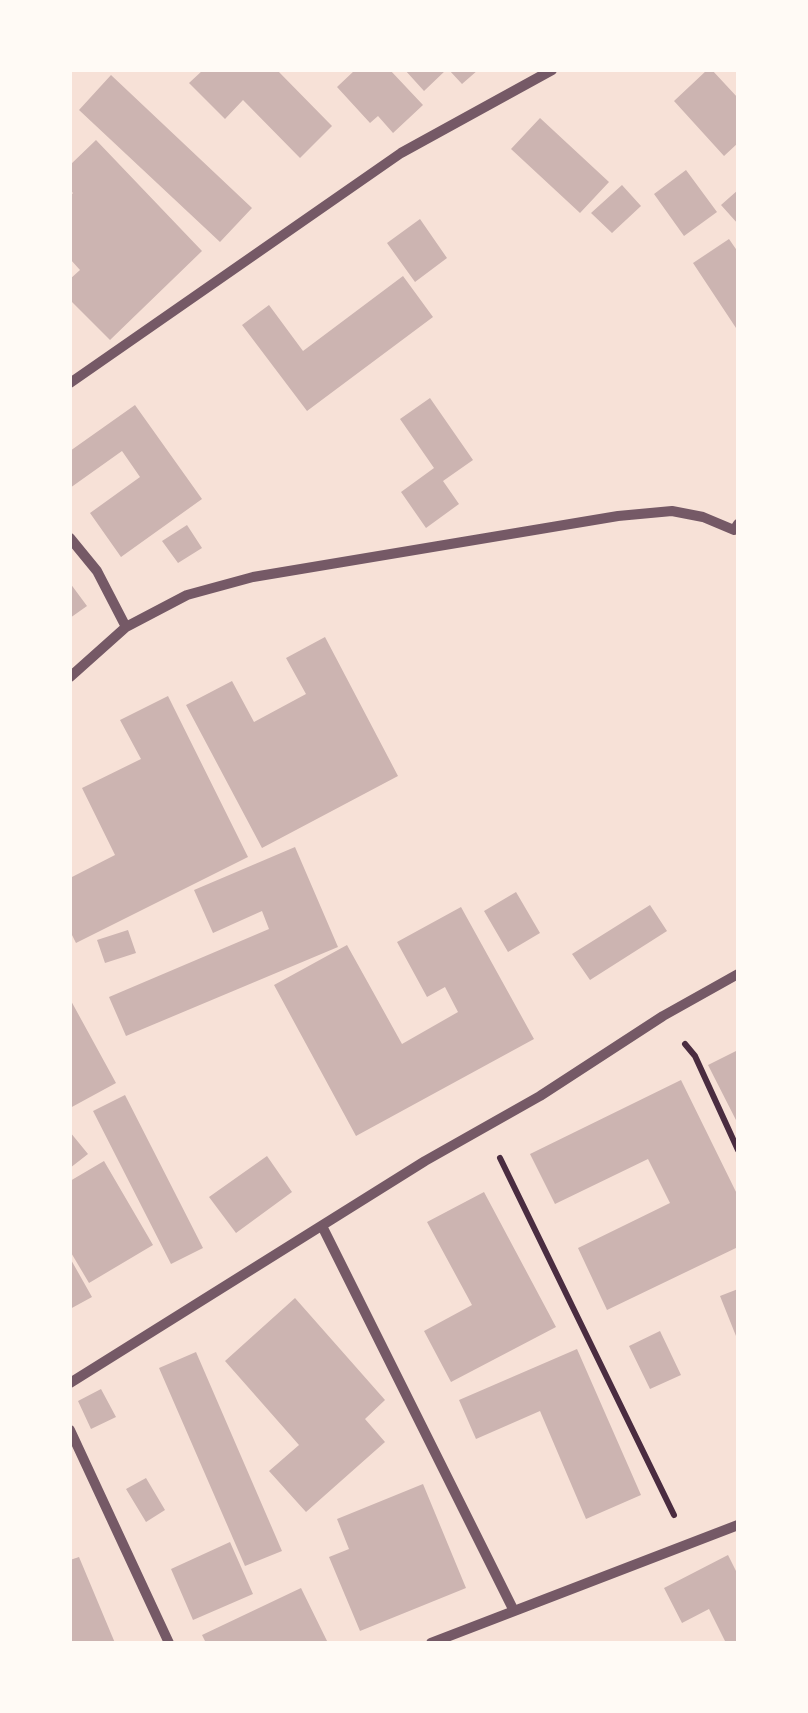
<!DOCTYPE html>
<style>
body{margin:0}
#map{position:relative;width:808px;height:1713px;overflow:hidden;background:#f7e1d7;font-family:"Varela Round",sans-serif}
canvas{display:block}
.frame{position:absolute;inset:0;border:72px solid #fffaf5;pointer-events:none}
</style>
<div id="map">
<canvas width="808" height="1713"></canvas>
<div class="frame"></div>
</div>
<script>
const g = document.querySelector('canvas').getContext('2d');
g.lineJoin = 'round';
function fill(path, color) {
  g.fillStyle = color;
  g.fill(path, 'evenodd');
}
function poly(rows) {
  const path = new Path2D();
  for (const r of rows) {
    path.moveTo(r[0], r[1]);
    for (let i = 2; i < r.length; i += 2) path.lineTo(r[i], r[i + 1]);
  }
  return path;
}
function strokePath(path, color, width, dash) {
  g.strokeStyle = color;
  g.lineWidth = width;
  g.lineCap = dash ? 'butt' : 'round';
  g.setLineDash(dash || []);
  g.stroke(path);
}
fill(poly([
 [203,70,277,70,332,126,300,158,243,100,225,119,189,83],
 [355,70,390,70,423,105,393,133,378,116,370,123,337,87],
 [405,70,446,70,424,91],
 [449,70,478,70,462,84],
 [707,70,712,70,738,98,738,143,724,156,674,101],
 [111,75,252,208,220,242,79,110],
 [540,118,609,182,580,213,511,149],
 [96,140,202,251,110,340,70,300,70,279,80,270,70,259,70,196,73,193,70,190,70,165],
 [686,170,717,212,684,236,654,194],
 [622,185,641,206,612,233,591,213],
 [738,190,738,224,721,205],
 [420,219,447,258,415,282,387,243],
 [729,239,738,252,738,331,693,263],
 [403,276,433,317,307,411,242,325,269,305,303,351],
 [430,398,473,460,443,481,459,504,426,528,401,492,434,468,400,419],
 [135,405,202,499,121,557,90,513,140,477,122,451,70,488,70,451],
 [187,525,202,548,178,563,162,541],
 [70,583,87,606,70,618],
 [325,637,398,776,262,848,186,705,232,681,254,722,306,694,286,658],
 [168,696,248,857,76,943,70,931,70,878,115,855,82,788,141,759,120,720],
 [295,847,338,947,126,1036,109,997,269,929,262,911,213,933,194,890],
 [516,892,540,933,508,952,484,911],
 [650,905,667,931,590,980,572,954],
 [461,907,534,1039,356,1136,274,985,347,945,402,1044,458,1012,445,987,427,997,397,942],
 [128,930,136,953,105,963,97,940],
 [70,999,116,1083,70,1108],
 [738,1050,738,1124,708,1065],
 [681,1080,738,1196,738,1247,607,1310,578,1248,670,1203,648,1159,555,1204,530,1154],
 [125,1095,203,1248,171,1264,93,1111],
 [70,1132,88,1154,70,1168],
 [267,1156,292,1192,236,1233,209,1197],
 [104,1161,153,1245,89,1283,70,1251,70,1181],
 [484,1192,556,1327,451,1382,424,1331,472,1305,427,1222],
 [70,1258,92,1297,70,1309],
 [738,1289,738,1341,720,1296],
 [295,1298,385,1400,365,1419,385,1442,306,1512,269,1471,299,1445,225,1361],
 [660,1331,681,1375,650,1389,629,1346],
 [577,1349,641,1495,586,1519,540,1411,476,1439,459,1400],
 [196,1352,282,1551,245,1566,159,1368],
 [101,1389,116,1417,91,1429,78,1401],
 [146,1478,165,1510,146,1522,126,1489],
 [423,1484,466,1588,360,1631,329,1557,349,1549,337,1519],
 [230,1542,253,1594,193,1620,171,1569],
 [728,1555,738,1575,738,1643,726,1643,709,1609,682,1623,664,1588],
 [79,1557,115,1643,70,1643,70,1560],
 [301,1588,328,1643,206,1643,202,1635]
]), '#ccb4b1');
strokePath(poly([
 [685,1044,695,1056,738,1150],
 [500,1158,674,1515]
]), '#4a2c40', 6);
strokePath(poly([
 [70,383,401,153,552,70],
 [70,538,97,571,126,627],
 [70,677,126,627,187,595,253,577,618,516,672,511,703,517,734,530,738,524],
 [322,1226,513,1609],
 [70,1383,425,1161,540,1096,663,1016,738,974],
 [70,1430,169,1643],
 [431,1643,738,1525]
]), '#755966', 10);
</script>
